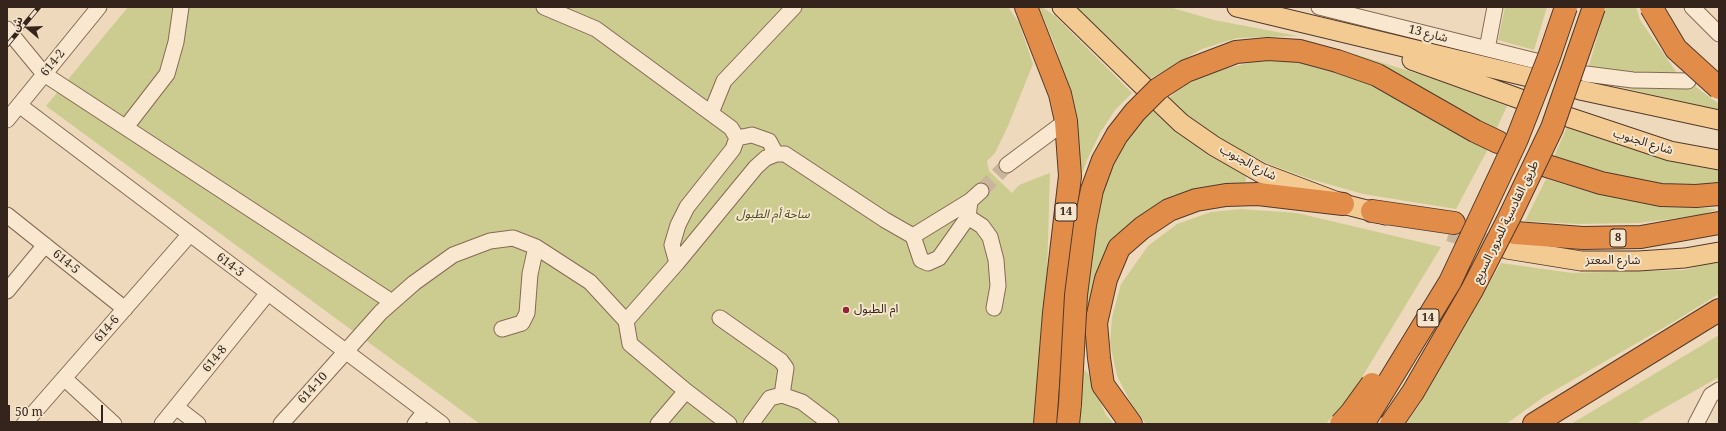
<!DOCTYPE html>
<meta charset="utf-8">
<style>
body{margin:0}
#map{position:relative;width:1726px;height:431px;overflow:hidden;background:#eed9bc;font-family:"Noto Serif","Noto Sans Arabic",serif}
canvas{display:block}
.frame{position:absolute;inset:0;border:8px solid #34241b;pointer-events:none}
.north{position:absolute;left:8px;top:8px;width:40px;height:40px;-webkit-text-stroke:3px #f5e5cc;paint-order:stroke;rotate:289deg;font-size:11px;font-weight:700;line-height:16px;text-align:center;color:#34241b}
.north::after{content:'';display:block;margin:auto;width:14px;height:18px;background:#34241b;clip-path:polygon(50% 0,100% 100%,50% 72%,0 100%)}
.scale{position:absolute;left:8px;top:405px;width:95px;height:18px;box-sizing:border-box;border:2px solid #34241b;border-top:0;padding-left:5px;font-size:12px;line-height:14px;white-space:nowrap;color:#34241b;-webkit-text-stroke:3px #f5e5cc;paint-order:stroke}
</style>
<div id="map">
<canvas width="1726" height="431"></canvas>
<div class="frame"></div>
<div class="north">ش</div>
<div class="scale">50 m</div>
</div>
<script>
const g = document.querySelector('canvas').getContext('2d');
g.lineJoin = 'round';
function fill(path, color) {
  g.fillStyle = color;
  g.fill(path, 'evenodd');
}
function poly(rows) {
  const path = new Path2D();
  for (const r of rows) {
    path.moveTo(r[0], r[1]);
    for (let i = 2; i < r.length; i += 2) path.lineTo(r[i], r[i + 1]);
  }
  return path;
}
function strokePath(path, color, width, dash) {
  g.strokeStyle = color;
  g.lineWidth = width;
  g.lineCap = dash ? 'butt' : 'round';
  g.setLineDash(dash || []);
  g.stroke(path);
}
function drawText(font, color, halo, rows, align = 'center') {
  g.font = font + ' "Noto Serif","Noto Sans Arabic",serif';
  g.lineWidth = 4;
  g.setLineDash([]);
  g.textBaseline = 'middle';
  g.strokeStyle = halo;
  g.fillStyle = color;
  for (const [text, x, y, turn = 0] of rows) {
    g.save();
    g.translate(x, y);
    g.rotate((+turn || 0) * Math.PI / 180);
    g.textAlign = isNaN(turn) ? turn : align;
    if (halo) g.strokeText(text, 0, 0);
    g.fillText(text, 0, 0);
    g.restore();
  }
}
fill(poly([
 [128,7,1008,7,1019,23,1033,64,1008,126,995,153,987,161,989,171,1012,193,1019,185,1050,173,1047,274,1034,424,480,424,46,106],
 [1039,7,1042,7,1055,16,1132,93,1115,110,1100,133,1087,160,1075,192,1066,81,1056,48],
 [1076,7,1169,7,1214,20,1298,36,1237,38,1202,49,1146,81],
 [1505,7,1547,7,1534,50,1498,40],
 [1606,7,1636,7,1640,20,1677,73,1719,104,1719,110,1585,79],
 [1351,53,1435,79,1507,106,1495,132],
 [1276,59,1320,66,1373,84,1489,147,1456,209,1363,194,1310,179,1266,163,1214,136,1166,100,1187,84,1216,71,1248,63],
 [1154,109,1241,171,1246,175,1246,181,1242,185,1208,187,1172,196,1137,219,1109,252,1093,286,1087,316,1082,315,1090,228,1111,164,1139,122],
 [1568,125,1604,139,1653,155,1719,169,1719,185,1661,186,1552,161],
 [1546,179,1590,192,1634,200,1666,205,1717,209,1702,215,1639,223,1577,224,1525,221],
 [1241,209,1297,213,1441,247,1353,392,1326,424,1146,424,1131,403,1117,376,1110,344,1112,317,1121,284,1148,246,1177,224,1211,212],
 [1719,261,1719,294,1670,324,1545,396,1506,424,1406,424,1420,404,1501,263,1572,273,1684,270],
 [1719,335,1719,377,1636,424,1571,424],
 [1081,367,1088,373,1106,415,1114,424,1076,424]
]), '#cccc90');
strokePath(poly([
 [981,191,1007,165]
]), '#c9b59c', 15, [15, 8]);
strokePath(poly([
 [1520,99,1568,117],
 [1449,232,1507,249]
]), '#c9b59c', 19, [19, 10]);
const minor = poly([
 [544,7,596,29,731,128,737,138,733,149,687,207,678,225,672,245,677,263],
 [1319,7,1536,61],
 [1692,7,1719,34],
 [7,29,44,74,392,302],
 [1487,49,1495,7],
 [1586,74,1633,80,1688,81],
 [19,105,442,424],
 [711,113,724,81,794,7],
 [7,120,99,7],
 [126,127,167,74,176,42,181,7],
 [737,138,752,135,769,141,776,154],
 [1007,165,1066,121],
 [7,215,125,309],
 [968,217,982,226,990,237,996,260,998,286,994,308],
 [913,236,921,260,928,263,939,258,968,217,970,201],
 [536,247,590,282,626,321,630,344,686,391,729,424],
 [7,291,45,245],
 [720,318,781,361,786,368,782,395],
 [626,321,677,263,756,167,766,158,776,154,785,154,885,220,913,236,970,201,981,191],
 [64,378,114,424],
 [176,407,198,424],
 [24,424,190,234],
 [162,424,268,293],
 [281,424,381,312,414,283,453,255,490,241,513,238,536,247,530,274,527,313,522,323,502,329],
 [415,424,425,411],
 [658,424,686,391],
 [751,424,770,398,782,395,802,402,831,424],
 [1696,424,1711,395,1719,390]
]);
const major = poly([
 [1062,7,1144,87],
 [1237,7,1529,77],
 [1412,60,1520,99],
 [1580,90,1719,120],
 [1158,101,1181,123,1214,146,1261,173,1343,204,1386,215],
 [1568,117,1670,151,1719,160],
 [1507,249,1581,261,1638,261,1685,258,1719,252]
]);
const highway = poly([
 [1026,7,1060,94,1066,121,1070,176,1054,313,1045,424],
 [1337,61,1377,75,1475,131,1498,142],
 [1547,166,1601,183,1661,195,1696,196,1719,194],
 [1372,211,1454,223],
 [1515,233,1583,238,1641,237,1719,223],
 [1068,424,1070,404],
 [1131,424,1103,385,1099,358,1096,323,1106,279,1119,248,1142,228,1169,210,1196,200,1226,195,1258,194,1343,204],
 [1534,424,1719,310]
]);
strokePath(minor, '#866a56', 17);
strokePath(major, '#53392a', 21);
strokePath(highway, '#53392a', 24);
strokePath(minor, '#f9e8cf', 15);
strokePath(major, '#f3ca92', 19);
strokePath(highway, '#e18d49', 22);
const rail = poly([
 [7,45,39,7]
]);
strokePath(rail, '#34241b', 4.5);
strokePath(rail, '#f5e5cc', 3, [9]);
const highwayBridge = poly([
 [1651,7,1676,49,1719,88],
 [1070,404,1076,295,1085,225,1092,190,1103,160,1117,135,1135,112,1158,89,1186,71,1236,52,1268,49,1300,51,1337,61],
 [1341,424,1351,413,1372,384],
 [1363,424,1450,282,1517,139,1549,57,1566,7],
 [1391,424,1413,392,1472,290,1509,218,1552,128,1594,7]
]);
strokePath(highwayBridge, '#53392a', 24, []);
strokePath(highwayBridge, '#e18d49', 22);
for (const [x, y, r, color] of [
 [846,310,4,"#952533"]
]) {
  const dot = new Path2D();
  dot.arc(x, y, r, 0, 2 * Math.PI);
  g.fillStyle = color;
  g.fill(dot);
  strokePath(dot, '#f5e5cc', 1.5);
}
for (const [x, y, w] of [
 [1066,212,22],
 [1618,238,16],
 [1428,318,22]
]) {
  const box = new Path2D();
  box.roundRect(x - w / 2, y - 9, w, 18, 3);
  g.fillStyle = '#f5e5cc';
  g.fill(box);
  strokePath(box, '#34241b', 1);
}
drawText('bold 11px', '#34241b', null, [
 ["14",1066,212],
 ["8",1618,238],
 ["14",1428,318]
]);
drawText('12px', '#34241b', '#f5e5cc', [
 ["شارع 13",1428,34,14],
 ["614-2",53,63,-51],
 ["شارع الجنوب",1643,142,17],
 ["شارع الجنوب",1248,163,28],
 ["طريق القادسية للمرور السريع",1506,222,-64],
 ["شارع المعتز",1613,261],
 ["614-5",66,262,39],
 ["614-3",230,265,37],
 ["614-6",107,329,-49],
 ["614-8",215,359,-51],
 ["614-10",313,388,-48]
]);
drawText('italic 12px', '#4b5121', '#f5e5cc', [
 ["ساحة أم الطبول",773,215]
]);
drawText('12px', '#34241b', '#f5e5cc', [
 ["ام الطبول",854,310]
], 'left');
</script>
